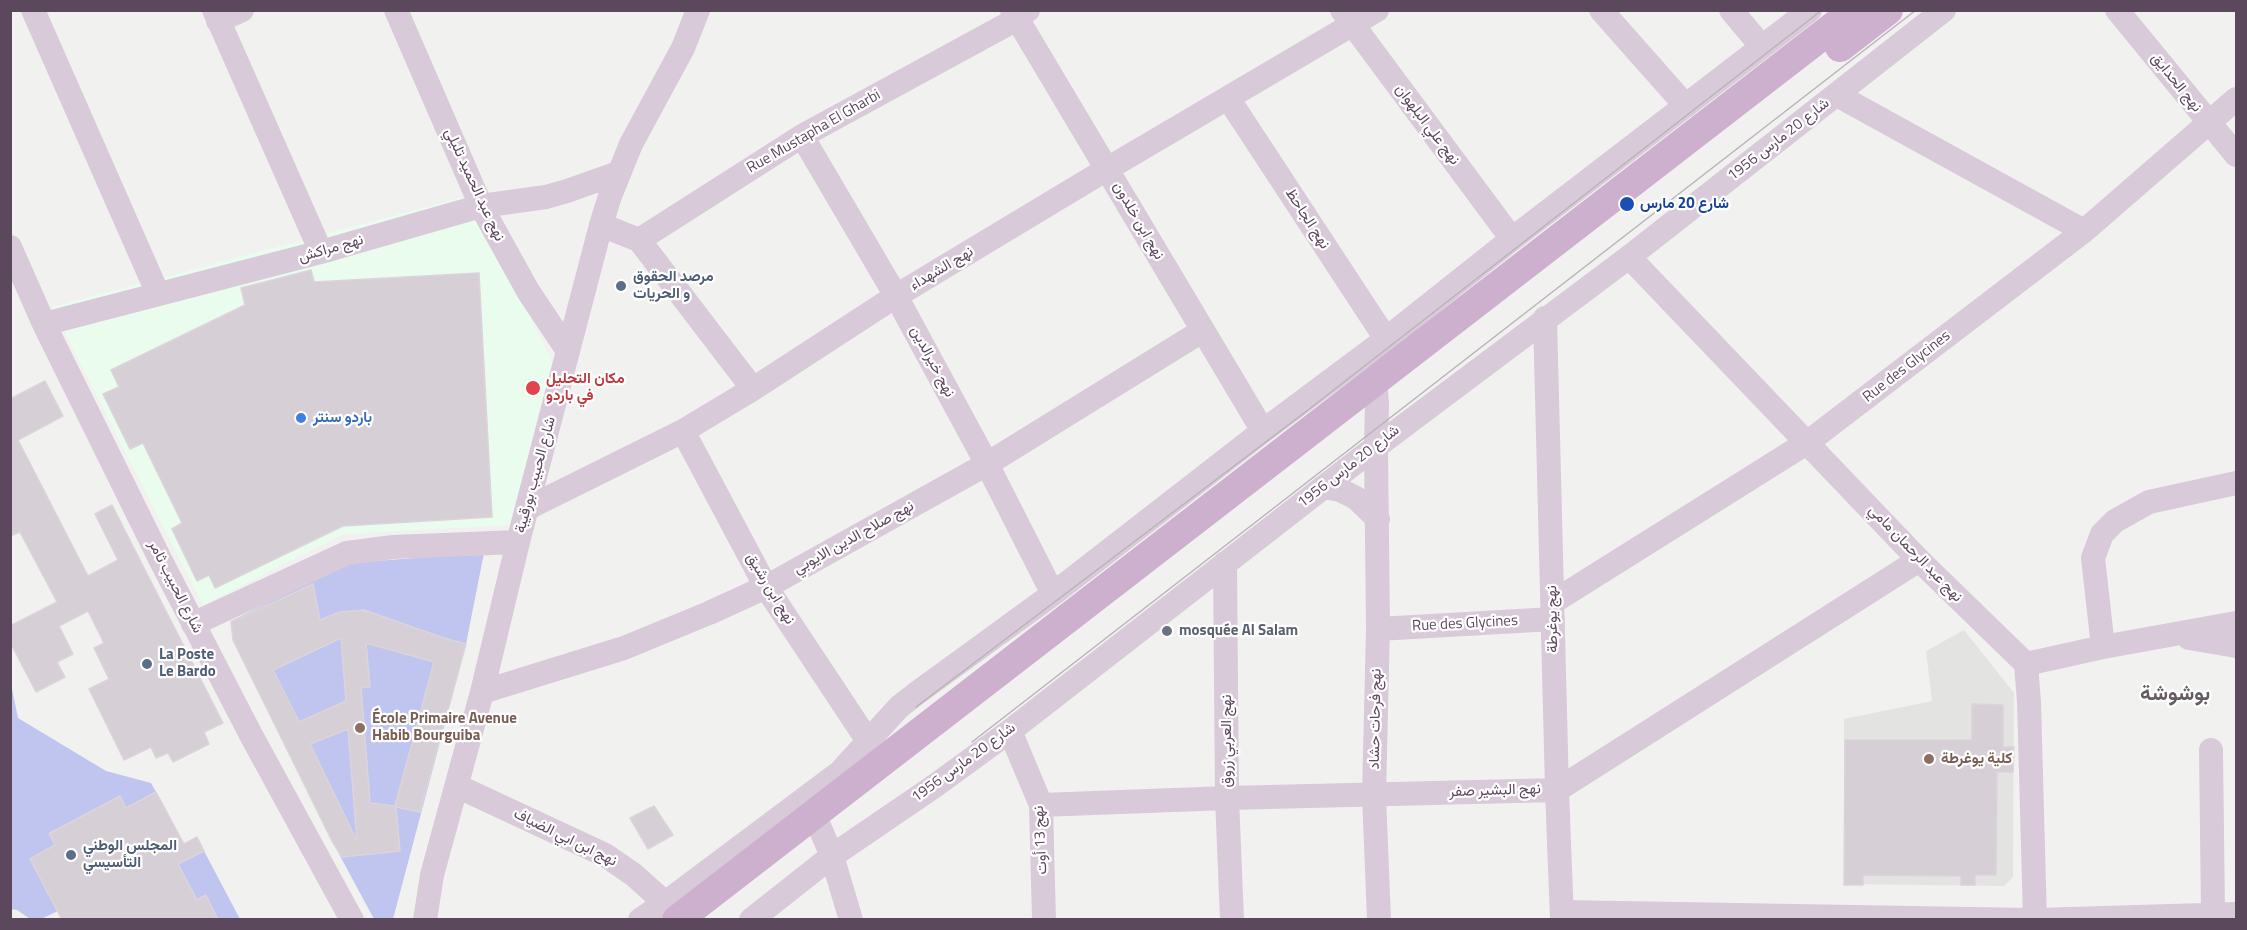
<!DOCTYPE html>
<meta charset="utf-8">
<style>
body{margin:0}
#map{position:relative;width:2247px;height:930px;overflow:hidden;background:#f1f2f0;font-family:"Titillium Web",sans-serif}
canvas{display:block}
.frame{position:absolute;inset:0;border:12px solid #5c485d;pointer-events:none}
</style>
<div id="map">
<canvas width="2247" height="930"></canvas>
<div class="frame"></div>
</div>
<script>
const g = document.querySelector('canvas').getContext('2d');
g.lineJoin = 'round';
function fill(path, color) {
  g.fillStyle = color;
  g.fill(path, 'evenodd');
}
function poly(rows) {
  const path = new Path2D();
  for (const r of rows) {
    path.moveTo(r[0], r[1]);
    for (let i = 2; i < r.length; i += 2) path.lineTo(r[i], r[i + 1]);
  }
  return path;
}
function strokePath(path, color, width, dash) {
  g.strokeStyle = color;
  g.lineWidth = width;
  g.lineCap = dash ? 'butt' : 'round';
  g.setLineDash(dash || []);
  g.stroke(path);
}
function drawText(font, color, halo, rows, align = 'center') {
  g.font = font + ' "Titillium Web",Vazirmatn,sans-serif';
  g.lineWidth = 4.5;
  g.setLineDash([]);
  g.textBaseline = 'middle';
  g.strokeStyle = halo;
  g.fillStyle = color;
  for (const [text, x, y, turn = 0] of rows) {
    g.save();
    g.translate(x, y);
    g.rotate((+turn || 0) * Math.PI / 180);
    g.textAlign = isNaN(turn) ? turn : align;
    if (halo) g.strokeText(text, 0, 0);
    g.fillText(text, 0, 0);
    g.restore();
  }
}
fill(poly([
 [472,195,552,362,510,525,344,534,203,605,52,307]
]), '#eafcee');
fill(poly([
 [1964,630,2014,693,2013,877,2004,886,1844,884,1844,719,1932,701,1926,651]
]), '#e3e3e2');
fill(poly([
 [484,553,466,644,393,919,374,919,332,841,233,640,231,621,348,563],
 [10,679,18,718,106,771,151,783,156,792,126,808,120,796,49,833,55,845,30,859,58,911,41,919,30,919,17,910,11,909],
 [204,851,240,919,218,919,206,896,197,900,178,864]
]), '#bfc5ef');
const building = poly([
 [311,270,314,282,479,273,492,517,343,526,215,588,209,575,197,581,172,529,182,523,143,443,130,449,103,394,119,387,111,370,245,305,241,288,311,270],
 [45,381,63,416,18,440,88,576,118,560,95,514,112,505,223,723,204,732,209,744,173,762,168,753,156,758,151,747,124,760,89,689,109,679,94,648,104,643,88,611,59,626,73,654,57,662,65,677,36,692,10,642,10,626,57,602,20,532,10,536,10,399,45,381],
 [313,584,320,620,340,612,364,610,441,637,466,644,420,812,396,807,400,851,342,857,332,841,233,640,231,622,313,584],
 [341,638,346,701,299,722,273,670,341,638],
 [366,643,434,662,395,806,370,803,361,687,370,687,366,643],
 [348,729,357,841,310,744,348,729],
 [1972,704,2003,705,2003,747,2014,747,2013,772,1997,772,1996,875,1975,875,1975,885,1961,885,1961,876,1863,875,1863,885,1844,885,1845,740,1972,740,1972,704],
 [156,792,184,844,197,837,204,851,178,864,197,900,206,895,218,920,62,920,30,859,55,845,49,834,120,796,126,808,156,792],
 [654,806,673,835,648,849,630,818,654,806]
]);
fill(building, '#d7cfd6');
strokePath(building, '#dbd4da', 1.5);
strokePath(poly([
 [33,10,158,294],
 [214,10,321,252],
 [396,10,481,206,528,291,568,351],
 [1012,10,1263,431],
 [1342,10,1512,239],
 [1601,10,1686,106],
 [1731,10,1762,47],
 [2117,10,2236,155],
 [218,21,242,10],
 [1837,95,2084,231],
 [1228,98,1386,339],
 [802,136,896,296,987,464,1053,594],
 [601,225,639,240,802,136,1017,19,1028,10],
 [639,240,753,389],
 [10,247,44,324,161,561,251,735,352,920],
 [1629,257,1919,560,2026,664,2029,702,2035,920],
 [1545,318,1557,790,1562,920],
 [44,324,321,252,481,206,546,197,567,191,618,173],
 [1375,379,1377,403,1376,447,1378,629,1374,795,1379,920],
 [683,431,766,587,868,741],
 [1323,487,1340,490,1356,498,1378,519],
 [528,508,683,431,753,389,896,296,1107,169,1377,10],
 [1225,563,1227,798,1232,920],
 [1553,602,1808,442,2084,231,2236,99],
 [193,624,347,553,393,547,518,542],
 [1378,629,1553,619],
 [2189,638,2236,646],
 [2103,647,2093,558,2102,534,2115,521,2149,502,2236,483],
 [2026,664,2103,647,2236,623],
 [482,692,624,648,709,613,766,587,987,464,1202,331],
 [1010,731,1041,805,1044,920],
 [2211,750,2213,914],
 [457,786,605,855,634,875,665,903],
 [1041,805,1227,798,1557,790,1919,560],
 [814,814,832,856,851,920],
 [1562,912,2029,920],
 [425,920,432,875,482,692,518,542,601,225,610,196,631,144,683,48,698,10],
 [640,920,665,903,840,772,899,707,917,693,1053,594,1263,431,1386,339,1512,239,1810,10],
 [751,920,832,856,936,785,1010,731,1361,458,1629,257,1944,10],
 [2037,920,2236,914]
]), '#d9cad9', 24);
strokePath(poly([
 [1840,47,1888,10],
 [677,920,1855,10]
]), '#cdb0ce', 30);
strokePath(poly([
 [916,707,1308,410,1822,10],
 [972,742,1916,10]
]), '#bab2b9', 1.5);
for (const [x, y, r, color] of [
 [1627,204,8,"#1a4fb4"],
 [621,286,6,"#5c6f8a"],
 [533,388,8,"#e0444e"],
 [301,418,6,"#3f7fe0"],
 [1167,631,6,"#6b7280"],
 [147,664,6,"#5c6f8a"],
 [360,728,6,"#8d6e63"],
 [1929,759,6,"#8d6e63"],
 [71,855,6,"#5c6f8a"]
]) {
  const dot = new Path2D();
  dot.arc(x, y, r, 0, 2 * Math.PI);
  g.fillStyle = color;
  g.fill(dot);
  strokePath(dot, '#fff', 2);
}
drawText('15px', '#5c485d', '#fff', [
 ["نهج الحدايق",2176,83,51],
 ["نهج علي البلهوان",1427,125,53],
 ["Rue Mustapha El Gharbi",814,132,-30],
 ["شارع 20 مارس 1956",1779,140,-38],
 ["نهج عبد الحميد تليلي",474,185,65],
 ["نهج الجاحظ",1307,219,57],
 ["نهج ابن خلدون",1138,221,60],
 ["نهج مراكش",331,249,-16],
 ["نهج الشهداء",942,269,-31],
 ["نهج خيرالدين",932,362,62],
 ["Rue des Glycines",1907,367,-38],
 ["شارع 20 مارس 1956",1349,467,-38],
 ["شارع الحبيب بورقيبة",536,475,-75],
 ["نهج صلاح الدين الايوبي",854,538,-29],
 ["نهج عبد الرحمان مامي",1915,554,46],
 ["شارع الحبيب ثامر",175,587,63],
 ["نهج ابن رشيق",770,589,59],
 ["نهج يوغرطة",1553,619,-91],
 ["Rue des Glycines",1465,624,-3],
 ["نهج فرحات حشاد",1376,719,-89],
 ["نهج العربي زروق",1227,741,-90],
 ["شارع 20 مارس 1956",964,763,-36],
 ["نهج البشير صفر",1495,791,-2],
 ["نهج ابن ابي الضياف",565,838,26],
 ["نهج 13 أوت",1041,840,-93]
]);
drawText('bold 15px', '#164399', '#fff', [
 ["شارع 20 مارس",1640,204]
], 'left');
drawText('bold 15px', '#4e5e75', '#fff', [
 ["مرصد الحقوق",633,277],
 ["و الحريات",633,294],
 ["La Poste",159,655],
 ["Le Bardo",159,672],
 ["المجلس الوطني",83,846],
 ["التأسيسي",83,863]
], 'left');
drawText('bold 15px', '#be3a42', '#fff', [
 ["مكان التحليل",546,379],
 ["في باردو",546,396]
], 'left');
drawText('bold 15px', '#366cbe', '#fff', [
 ["باردو سنتر",313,418]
], 'left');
drawText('bold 15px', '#5b616d', '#fff', [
 ["mosquée Al Salam",1179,631]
], 'left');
drawText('bold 15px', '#785e54', '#fff', [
 ["École Primaire Avenue",372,719],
 ["Habib Bourguiba",372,736],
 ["كلية يوغرطة",1941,759]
], 'left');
drawText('bold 21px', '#655c64', '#fff', [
 ["بوشوشة",2175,695]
]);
</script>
